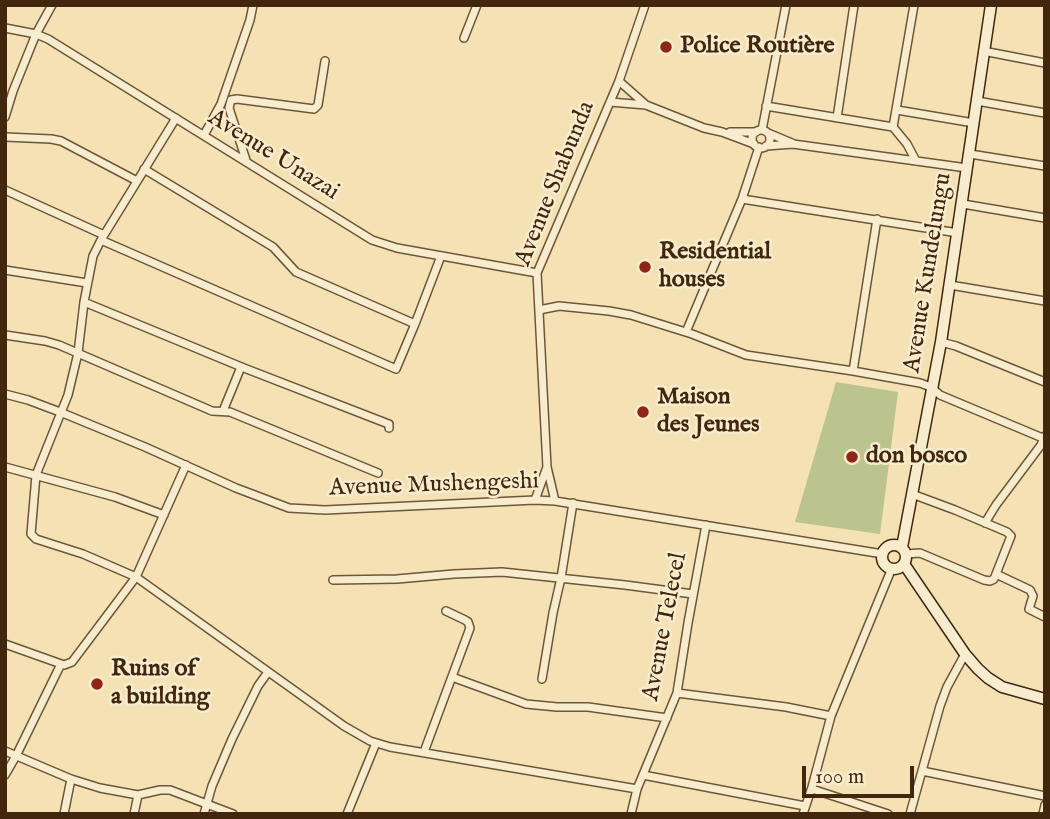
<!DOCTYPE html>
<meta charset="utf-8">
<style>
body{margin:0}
#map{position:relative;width:1050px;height:819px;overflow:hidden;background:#f4e2b4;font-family:"IM FELL English",serif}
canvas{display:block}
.frame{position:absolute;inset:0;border:7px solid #42270e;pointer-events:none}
.scale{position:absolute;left:802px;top:766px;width:112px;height:32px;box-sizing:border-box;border:4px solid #42270e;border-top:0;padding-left:9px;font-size:21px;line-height:24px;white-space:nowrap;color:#42270e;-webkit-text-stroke:5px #f8ecce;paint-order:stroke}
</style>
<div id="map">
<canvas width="1050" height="819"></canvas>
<div class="frame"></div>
<div class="scale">100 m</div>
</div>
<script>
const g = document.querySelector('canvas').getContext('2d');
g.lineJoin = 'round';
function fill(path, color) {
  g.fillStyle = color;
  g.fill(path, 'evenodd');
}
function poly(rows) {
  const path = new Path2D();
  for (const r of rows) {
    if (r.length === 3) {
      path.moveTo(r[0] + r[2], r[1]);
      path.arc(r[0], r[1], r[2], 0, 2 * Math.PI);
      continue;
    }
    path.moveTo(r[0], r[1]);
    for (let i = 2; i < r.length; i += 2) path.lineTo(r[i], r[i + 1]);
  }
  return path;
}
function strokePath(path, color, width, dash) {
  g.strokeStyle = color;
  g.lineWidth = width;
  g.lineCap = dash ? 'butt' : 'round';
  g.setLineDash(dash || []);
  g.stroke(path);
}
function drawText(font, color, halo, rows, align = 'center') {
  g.font = font + ' "IM FELL English",serif';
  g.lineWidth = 5;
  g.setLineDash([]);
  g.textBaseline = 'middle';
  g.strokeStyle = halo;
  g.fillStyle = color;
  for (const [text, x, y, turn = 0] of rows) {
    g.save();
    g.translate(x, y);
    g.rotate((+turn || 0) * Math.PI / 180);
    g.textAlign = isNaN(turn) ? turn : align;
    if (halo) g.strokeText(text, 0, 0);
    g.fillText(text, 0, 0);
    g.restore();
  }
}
fill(poly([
 [836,382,898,392,880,534,795,522]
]), '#bbc38e');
const street = poly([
 [5,28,36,34,48,39,372,240,397,248,537,273],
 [464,38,477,5],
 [983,51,1045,63],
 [619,81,645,104],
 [977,101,1045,113],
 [610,102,646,105,704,128,722,132,754,144],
 [766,106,893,127,907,144,916,161],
 [897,110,974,123],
 [5,117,13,91,36,34,52,5],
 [176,118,101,240,93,256,84,302,78,353,68,395,36,475,31,534,36,539,83,554,136,577,344,726,370,741,390,747,637,789],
 [837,118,854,5],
 [893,127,914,5],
 [762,130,786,5],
 [761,139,9],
 [730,132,756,132],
 [768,133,792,143],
 [204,135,221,104,250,20,253,5],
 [5,137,51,139,61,141,137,181],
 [766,146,793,144,967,168],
 [970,154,1045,166],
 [246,160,229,108,231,100,237,99,314,109,318,105,325,61],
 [144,169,273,247,296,272,415,324],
 [5,190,104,235],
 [742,199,958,233],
 [963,204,1045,218],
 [101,240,396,369,415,324,441,256],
 [5,270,87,283],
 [950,285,1045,301],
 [84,302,244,368,386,423,389,424,389,428],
 [539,310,559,306,609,311,631,315,692,334,746,355,853,371,920,383,931,387,940,395,1045,439],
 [686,332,742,199,759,147],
 [5,335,45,341,59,345,212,411,230,412,378,473],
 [941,342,956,346,1045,382],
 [853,371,877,219],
 [5,394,28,400,60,412,145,447,236,488,289,508,325,510,535,500,555,501,883,554],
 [223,411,241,367],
 [5,467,115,497,164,515],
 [535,500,547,467],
 [555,501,547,467,537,273,619,81,645,5],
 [985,523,996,505,1041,445,1045,436],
 [906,554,920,553,984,580,990,581,994,579,996,574,1011,536,1007,532,955,510,912,494],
 [996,574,1030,590,1033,596,1029,609,1045,617],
 [333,580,397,579,454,574,502,572,625,585,693,594],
 [5,644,64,665,72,662,136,577,186,465],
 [452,677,526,704,557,707,588,707,667,718],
 [542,679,553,613,561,578,573,503],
 [677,693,786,707,831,716],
 [5,751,71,779,100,788,138,795,160,790,170,790,233,814],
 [424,752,470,628,468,622,465,620,446,611],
 [922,771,1045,796],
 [5,775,16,756,61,664],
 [643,775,805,806],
 [812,789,888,814],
 [64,814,71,779],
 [134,814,138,795],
 [204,814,212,786,232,739,258,686,268,672],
 [347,814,376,743],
 [631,814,637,789,677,693,688,623,706,525],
 [803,814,812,787,831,716,892,568],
 [910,814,940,706,947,687,965,654],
 [1043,814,1045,805]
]);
const secondary = poly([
 [894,557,12],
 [902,547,941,342,991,5],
 [904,564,965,654,978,669,988,678,1002,687,1045,699]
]);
strokePath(street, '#6e5638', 10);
strokePath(secondary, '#42270e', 13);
strokePath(street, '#f8ecce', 7);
strokePath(secondary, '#f8ecce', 10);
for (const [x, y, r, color] of [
 [666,47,7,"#8f2418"],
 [645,267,7,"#8f2418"],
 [643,412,7,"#8f2418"],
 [852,457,7,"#8f2418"],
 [97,684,7,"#8f2418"]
]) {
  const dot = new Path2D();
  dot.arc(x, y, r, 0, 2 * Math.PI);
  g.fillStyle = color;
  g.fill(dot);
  strokePath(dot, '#f8ecce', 2.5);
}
drawText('bold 24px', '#42270e', '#f8ecce', [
 ["Police Routière",680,47],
 ["Residential",659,253],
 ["houses",659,281],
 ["Maison",657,398],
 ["des Jeunes",657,426],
 ["don bosco",866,457],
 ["Ruins of",111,670],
 ["a building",111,698]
], 'left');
drawText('24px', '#42270e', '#f8ecce', [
 ["Avenue Unazai",273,156,32],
 ["Avenue Shabunda",556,184,-68],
 ["Avenue Kundelungu",929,273,-81],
 ["Avenue Mushengeshi",434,486,-2],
 ["Avenue Telecel",666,627,-79]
]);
</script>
